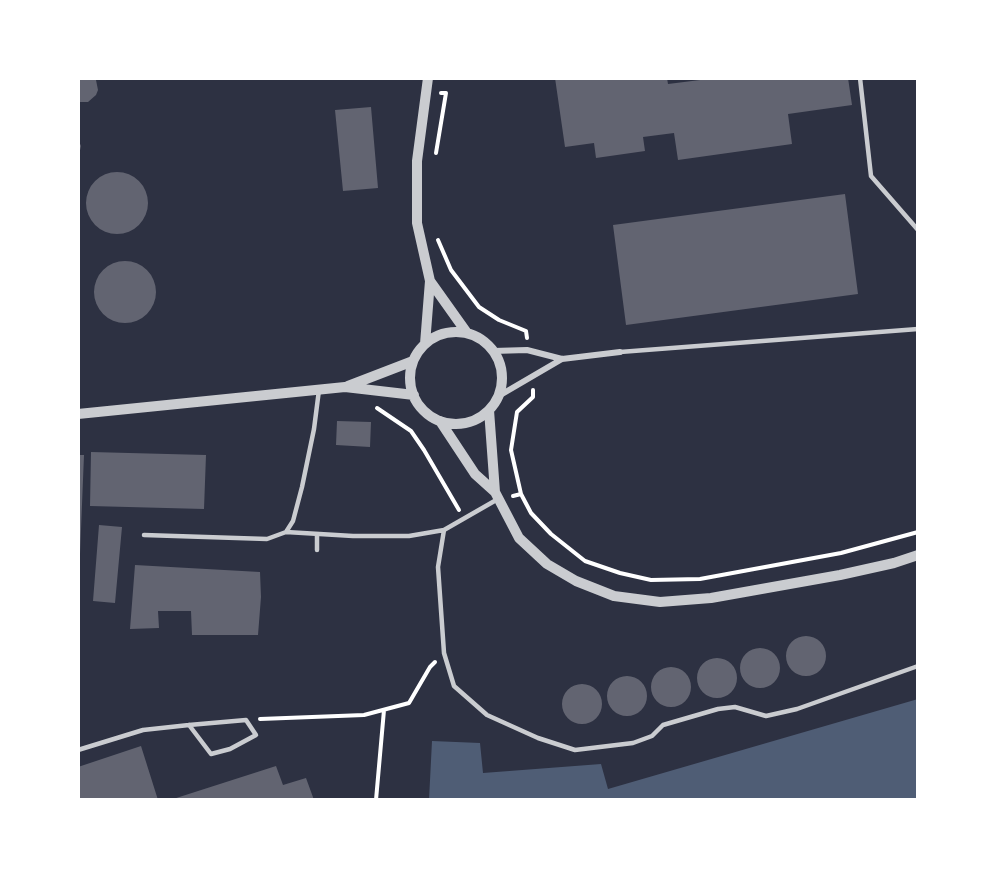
<!DOCTYPE html>
<style>
body{margin:0}
#map{position:relative;width:996px;height:878px;overflow:hidden;background:#2d3142;font-family:Lato,sans-serif}
canvas{display:block}
.frame{position:absolute;inset:0;border:80px solid #fff;pointer-events:none}
</style>
<div id="map">
<canvas width="996" height="878"></canvas>
<div class="frame"></div>
</div>
<script>
const g = document.querySelector('canvas').getContext('2d');
g.lineJoin = 'round';
function fill(path, color) {
  g.fillStyle = color;
  g.fill(path, 'evenodd');
}
function poly(rows) {
  const path = new Path2D();
  for (const r of rows) {
    if (r.length === 3) {
      path.moveTo(r[0] + r[2], r[1]);
      path.arc(r[0], r[1], r[2], 0, 2 * Math.PI);
      continue;
    }
    path.moveTo(r[0], r[1]);
    for (let i = 2; i < r.length; i += 2) path.lineTo(r[i], r[i + 1]);
  }
  return path;
}
function strokePath(path, color, width, dash) {
  g.strokeStyle = color;
  g.lineWidth = width;
  g.lineCap = dash ? 'butt' : 'round';
  g.setLineDash(dash || []);
  g.stroke(path);
}
fill(poly([
 [918,699,918,800,429,800,432,741,480,743,483,773,601,764,608,789]
]), '#4f5d75');
fill(poly([
 [78,78,95,78,96,80,98,90,96,95,88,102,78,102],
 [555,78,667,78,668,84,716,78,848,78,852,105,788,114,792,144,678,160,674,133,643,137,645,151,596,158,594,143,565,147],
 [371,107,378,188,343,191,335,110],
 [78,139,81,146,78,159],
 [117,203,31],
 [845,194,858,294,626,325,613,225],
 [125,292,31],
 [337,421,371,422,370,447,336,445],
 [91,452,206,455,204,509,90,506],
 [78,455,84,455,80,554,78,554],
 [99,525,122,527,115,603,93,601],
 [135,565,260,572,261,597,258,635,192,635,191,611,158,611,159,628,130,629],
 [806,656,20],
 [760,668,20],
 [717,678,20],
 [671,687,20],
 [627,696,20],
 [582,704,20],
 [141,746,158,800,78,800,78,767],
 [276,766,283,785,306,778,314,800,170,800]
]), '#626471');
strokePath(poly([
 [436,153,446,93,441,93],
 [438,240,451,270,479,307,499,320,526,331,527,338],
 [377,408,411,431,424,450,459,510],
 [521,494,511,450,517,412,533,397,533,390],
 [513,496,521,494,531,513,551,534,585,561,620,573,651,580,700,579,841,553,918,532],
 [260,719,364,715,409,703,430,667,435,662],
 [376,800,384,710]
]), '#fff', 4);
strokePath(poly([
 [860,78,871,176,918,230],
 [620,352,918,329],
 [498,499,444,530,438,567,444,653,454,686,487,715,538,738,575,750,633,743,652,736,663,725,718,709,735,707,766,716,797,709,918,666],
 [286,532,353,536,409,536,444,530],
 [144,535,267,539,286,532,293,521,302,487,314,429,319,390],
 [317,550,317,534],
 [78,750,143,730,189,725,246,720,256,735,230,749,211,754,189,725]
]), '#caccd0', 4.5);
strokePath(poly([
 [493,351,527,350,562,359,620,352],
 [497,397,562,359]
]), '#caccd0', 6);
strokePath(poly([
 [430,281,467,333],
 [456,378,46],
 [425,344,430,281,417,223,417,161,428,78],
 [348,386,413,361],
 [489,410,495,492,519,538,547,564,576,581,614,596,660,602,711,598,840,575,894,563,918,555],
 [78,414,345,387,414,395],
 [440,421,475,474,495,492]
]), '#caccd0', 10);
</script>
